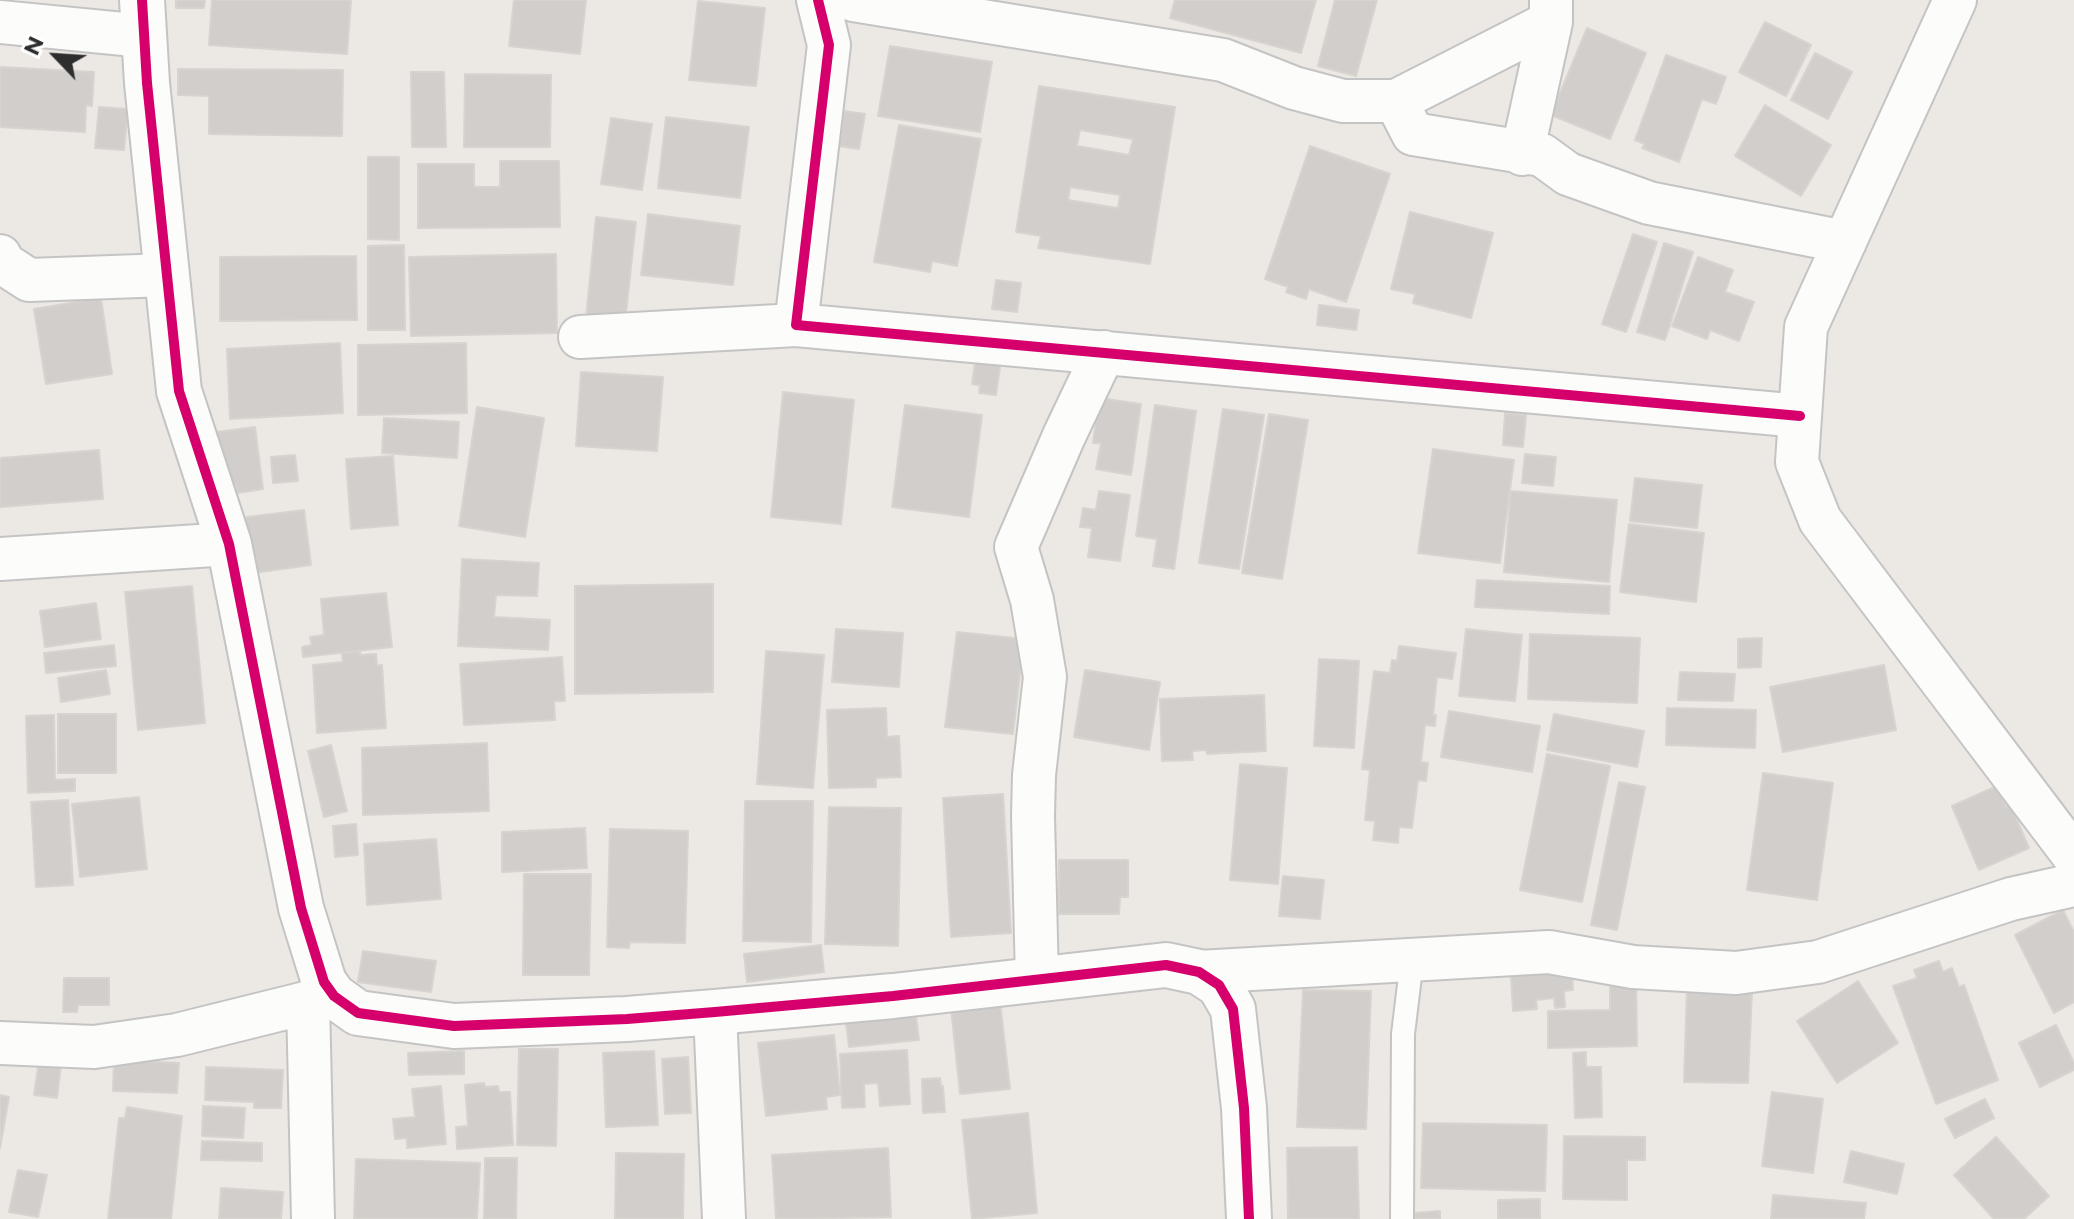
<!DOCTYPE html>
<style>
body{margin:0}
#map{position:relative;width:2074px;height:1219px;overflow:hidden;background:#ece8e4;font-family:Montserrat,sans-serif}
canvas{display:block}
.north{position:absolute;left:16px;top:16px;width:80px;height:80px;-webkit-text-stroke:6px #fff;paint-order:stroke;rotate:295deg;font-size:22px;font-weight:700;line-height:32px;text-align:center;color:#2e2e2e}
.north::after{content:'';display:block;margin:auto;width:28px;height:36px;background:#2e2e2e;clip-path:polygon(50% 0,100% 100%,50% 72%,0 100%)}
</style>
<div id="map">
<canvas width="2074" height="1219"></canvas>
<div class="north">N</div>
</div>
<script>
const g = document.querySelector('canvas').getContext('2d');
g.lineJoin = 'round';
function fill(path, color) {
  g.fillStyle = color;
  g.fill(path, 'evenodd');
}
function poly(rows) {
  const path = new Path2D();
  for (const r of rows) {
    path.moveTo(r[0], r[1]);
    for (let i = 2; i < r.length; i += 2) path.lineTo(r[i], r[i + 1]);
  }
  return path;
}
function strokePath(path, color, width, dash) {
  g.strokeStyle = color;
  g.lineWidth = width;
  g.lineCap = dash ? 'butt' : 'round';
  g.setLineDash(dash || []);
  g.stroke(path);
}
const building = poly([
 [176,0,205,0,204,8,176,8,176,0],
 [212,0,351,0,347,54,209,45,212,0],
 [514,0,586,0,580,54,509,46,514,0],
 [1175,0,1316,0,1301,53,1170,18,1175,0],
 [1335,0,1377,0,1356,76,1318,66,1335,0],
 [698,1,765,8,756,86,689,80,698,1],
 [1765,22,1811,45,1786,96,1739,72,1765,22],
 [1587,28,1646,53,1610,139,1551,115,1587,28],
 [890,46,992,62,980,132,878,116,890,46],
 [1815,53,1852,72,1828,119,1791,100,1815,53],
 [1666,55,1726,77,1716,104,1702,99,1679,162,1642,148,1645,144,1635,140,1666,55],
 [0,67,94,72,92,106,86,105,85,132,0,127,0,67],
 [178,69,343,70,342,136,209,134,209,96,178,95,178,69],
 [411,72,444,72,446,147,412,147,411,72],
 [465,74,551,75,550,147,464,147,465,74],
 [1039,86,1175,107,1150,264,1038,248,1041,236,1016,232,1039,86],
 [1080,130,1133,139,1129,155,1077,146,1080,130],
 [1070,187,1120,195,1118,208,1068,200,1070,187],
 [1765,105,1831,145,1801,196,1735,156,1765,105],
 [99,107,128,109,124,150,95,148,99,107],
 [844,111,865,114,859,149,839,146,844,111],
 [666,117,749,127,740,198,658,188,666,117],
 [611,118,652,124,642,190,601,184,611,118],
 [899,125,981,139,957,266,932,261,930,272,874,262,899,125],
 [1310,146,1390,174,1346,302,1309,289,1306,299,1286,292,1288,287,1265,279,1310,146],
 [368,157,399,157,399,240,368,239,368,157],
 [500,161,559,161,560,227,418,228,418,164,474,164,474,187,500,187,500,161],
 [1410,212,1493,233,1471,318,1413,303,1415,294,1391,289,1410,212],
 [648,214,740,226,733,285,641,275,648,214],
 [596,217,636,222,625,322,586,318,596,217],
 [1633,234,1657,242,1626,332,1602,324,1633,234],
 [1664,243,1693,252,1665,340,1637,332,1664,243],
 [404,245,405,330,368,330,368,246,404,245],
 [556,254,557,333,411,336,409,257,556,254],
 [356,256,357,320,220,321,220,257,356,256],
 [1698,257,1733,270,1725,292,1754,302,1739,341,1710,330,1707,339,1672,326,1698,257],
 [996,280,1021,283,1017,312,992,309,996,280],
 [101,298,112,374,46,384,34,309,101,298],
 [1319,305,1359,310,1356,330,1317,325,1319,305],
 [340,343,343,413,230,419,227,349,340,343],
 [466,343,467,413,358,415,358,345,466,343],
 [976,356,1001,360,996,395,979,393,980,385,972,384,976,356],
 [581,372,663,377,657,451,576,446,581,372],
 [783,392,854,400,841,524,771,517,783,392],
 [1099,398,1141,404,1131,475,1096,469,1101,443,1093,443,1099,398],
 [905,405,982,415,969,517,892,507,905,405],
 [1155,405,1196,411,1174,569,1153,566,1157,539,1136,536,1155,405],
 [477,407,544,418,525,537,459,526,477,407],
 [1223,409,1264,415,1239,569,1199,563,1223,409],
 [1505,413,1526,415,1523,447,1503,445,1505,413],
 [1269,414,1308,420,1282,579,1242,573,1269,414],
 [384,418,459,422,457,458,382,453,384,418],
 [255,427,263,489,237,493,236,485,224,487,217,432,255,427],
 [1433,449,1514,460,1500,563,1418,553,1433,449],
 [99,450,103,499,0,507,0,458,99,450],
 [1525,454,1556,457,1553,486,1522,483,1525,454],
 [295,455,298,481,273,483,271,457,295,455],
 [393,456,398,525,351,529,346,459,393,456],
 [1635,478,1702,485,1697,528,1630,521,1635,478],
 [1099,491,1130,495,1120,561,1088,557,1092,528,1080,527,1083,508,1096,510,1099,491],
 [1511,491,1617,500,1609,582,1504,572,1511,491],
 [304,510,311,565,246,574,239,518,304,510],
 [1629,524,1704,533,1696,602,1620,592,1629,524],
 [462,559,539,563,537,596,496,595,494,617,550,620,548,650,458,646,462,559],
 [1477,580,1610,586,1609,614,1475,607,1477,580],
 [713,584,713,692,575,694,575,586,713,584],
 [192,586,205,723,138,730,125,592,192,586],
 [386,593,392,647,303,657,302,647,312,645,310,637,324,635,321,599,386,593],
 [96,603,101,639,45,647,40,611,96,603],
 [836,629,903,633,899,687,832,682,836,629],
 [1466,629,1522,635,1515,701,1459,696,1466,629],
 [957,632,1024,639,1013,734,945,727,957,632],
 [1530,634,1640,638,1637,703,1528,699,1530,634],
 [1762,638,1761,667,1738,668,1738,639,1762,638],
 [114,645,116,666,46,673,44,653,114,645],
 [1399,646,1456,653,1452,679,1437,677,1433,715,1436,715,1435,726,1425,725,1421,762,1428,763,1426,781,1418,780,1412,828,1399,827,1398,843,1373,840,1375,821,1365,820,1370,770,1362,769,1374,671,1390,673,1392,660,1397,661,1399,646],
 [766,651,824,655,813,788,757,784,766,651],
 [360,652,360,655,376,654,377,666,382,665,386,728,317,733,313,665,343,662,342,653,360,652],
 [562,657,565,701,554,701,555,720,464,725,460,664,562,657],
 [1319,659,1359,661,1354,748,1314,746,1319,659],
 [1884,665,1896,730,1783,752,1770,687,1884,665],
 [106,670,110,694,61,702,58,678,106,670],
 [1085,670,1160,682,1149,750,1074,737,1085,670],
 [1680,672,1735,674,1733,701,1678,700,1680,672],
 [1264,695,1266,751,1207,754,1206,750,1192,751,1193,760,1162,761,1160,699,1264,695],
 [886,708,887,737,899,736,901,777,876,778,876,787,829,788,827,710,886,708],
 [1667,708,1756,710,1755,748,1666,745,1667,708],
 [1449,711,1540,726,1532,772,1441,757,1449,711],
 [58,714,116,714,116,773,58,773,58,714],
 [1554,714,1644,731,1637,767,1547,750,1554,714],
 [54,715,55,780,75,779,75,791,28,793,26,716,54,715],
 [487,743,489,811,363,815,362,748,487,743],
 [331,745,347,811,324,817,308,751,331,745],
 [1547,754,1610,766,1582,902,1520,890,1547,754],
 [1240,764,1287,768,1278,884,1230,880,1240,764],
 [1763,773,1833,783,1817,900,1747,890,1763,773],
 [1619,782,1645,787,1617,930,1591,925,1619,782],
 [1997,786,2006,807,2010,804,2029,848,1979,870,1952,806,1997,786],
 [1003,794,1011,933,951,937,943,798,1003,794],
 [139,797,147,869,80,877,72,804,139,797],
 [68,800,73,885,36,887,31,802,68,800],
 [745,801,813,801,811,942,743,941,745,801],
 [829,807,901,808,898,946,825,944,829,807],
 [356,824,358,855,335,857,333,826,356,824],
 [585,828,587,868,502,872,502,832,585,828],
 [610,829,688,831,685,943,630,942,629,948,607,947,610,829],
 [436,839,441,899,367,905,364,844,436,839],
 [1059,860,1128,860,1128,897,1120,897,1119,914,1059,914,1059,860],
 [524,874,591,874,589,975,523,975,524,874],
 [1283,876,1324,880,1320,919,1279,916,1283,876],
 [2063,910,2074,932,2074,1002,2054,1013,2015,935,2063,910],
 [821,945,824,972,747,982,744,954,821,945],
 [363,951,436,961,431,992,358,982,363,951],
 [1939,961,1943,972,1952,968,1959,987,1964,985,1998,1080,1936,1104,1893,986,1917,978,1914,970,1939,961],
 [1572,970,1573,990,1564,991,1565,1007,1555,1008,1554,998,1536,1000,1537,1009,1513,1011,1511,976,1572,970],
 [1610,970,1636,970,1637,1046,1548,1048,1548,1011,1610,1010,1610,970],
 [64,978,109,978,109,1005,78,1005,77,1012,63,1012,64,978],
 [1858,981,1898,1043,1837,1083,1797,1021,1858,981],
 [1687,989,1752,991,1748,1083,1684,1082,1687,989],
 [1303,990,1371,991,1366,1129,1297,1127,1303,990],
 [1000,1002,1010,1089,960,1094,951,1008,1000,1002],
 [916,1016,919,1040,849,1047,846,1023,916,1016],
 [2056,1025,2074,1063,2074,1070,2040,1087,2019,1043,2056,1025],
 [834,1035,840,1095,826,1097,827,1109,766,1116,758,1043,834,1035],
 [519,1049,558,1049,556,1146,517,1145,519,1049],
 [907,1050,910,1104,880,1106,878,1083,864,1084,865,1107,842,1108,840,1054,907,1050],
 [464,1051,464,1074,409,1075,408,1053,464,1051],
 [654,1051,658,1125,606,1127,603,1053,654,1051],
 [1586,1052,1586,1067,1601,1067,1602,1117,1575,1118,1573,1053,1586,1052],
 [688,1057,691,1113,665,1114,662,1059,688,1057],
 [114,1060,179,1063,177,1093,113,1091,114,1060],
 [39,1061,61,1064,57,1098,34,1095,39,1061],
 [206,1067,283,1070,281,1108,254,1108,254,1102,205,1100,206,1067],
 [940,1078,941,1086,943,1086,945,1112,923,1113,922,1079,940,1078],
 [484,1083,485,1087,498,1086,499,1092,510,1092,513,1145,457,1149,456,1127,468,1126,465,1085,484,1083],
 [441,1086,446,1144,407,1148,407,1138,395,1139,393,1119,415,1117,412,1089,441,1086],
 [1772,1092,1823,1099,1813,1173,1762,1166,1772,1092],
 [0,1095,9,1097,0,1148,0,1095],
 [1985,1099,1994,1118,1955,1138,1945,1119,1985,1099],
 [203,1106,245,1108,243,1138,202,1136,203,1106],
 [127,1107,182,1116,171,1219,108,1219,119,1118,125,1118,127,1107],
 [1028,1113,1037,1213,972,1219,962,1120,1028,1113],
 [1423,1123,1547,1125,1545,1191,1421,1188,1423,1123],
 [1564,1136,1645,1137,1645,1160,1627,1160,1627,1200,1563,1199,1564,1136],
 [1996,1137,2049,1196,2024,1219,1994,1219,1954,1175,1996,1137],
 [202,1141,262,1143,262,1161,201,1160,202,1141],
 [1357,1147,1359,1219,1288,1219,1287,1148,1357,1147],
 [888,1148,891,1217,776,1219,772,1155,888,1148],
 [1851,1151,1904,1164,1897,1194,1844,1182,1851,1151],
 [616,1153,684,1154,683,1219,615,1219,616,1153],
 [485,1158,517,1158,516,1219,484,1219,485,1158],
 [356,1159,480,1163,477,1219,354,1219,356,1159],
 [18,1170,47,1175,38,1217,9,1212,18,1170],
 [221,1188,283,1192,281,1219,219,1219,221,1188],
 [1773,1195,1866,1203,1864,1219,1771,1219,1773,1195],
 [1540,1199,1540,1219,1498,1219,1498,1200,1540,1199],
 [1440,1211,1440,1219,1416,1219,1415,1213,1440,1211]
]);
fill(building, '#d1cecb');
strokePath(building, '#d7d4d0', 2);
const lane = poly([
 [1402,1219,1403,1034,1412,960]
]);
const street = poly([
 [818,0,829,45,796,325,1800,416],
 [853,0,1223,60,1294,88,1343,101,1396,101,1413,134,1542,155,1568,174,1649,203,1845,242],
 [1955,0,1806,327,1797,462,1820,520,2074,856],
 [0,22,144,36],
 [1396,101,1551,22],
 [1522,154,1551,22,1551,1],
 [0,256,3,263,29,280,167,275],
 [580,337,796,325],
 [0,559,229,544],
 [1199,972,1549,952,1633,967,1736,973,1818,962,2011,899,2074,885],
 [1037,980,1033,816,1034,775,1045,677,1032,600,1016,547,1064,436,1104,352],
 [308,1002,313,1219],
 [715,1012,724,1219],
 [0,1043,94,1047,177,1035,334,996]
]);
const secondary = poly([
 [142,0,147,83,179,391,229,544,301,908,324,982,334,996,358,1013,454,1026,627,1019,715,1012,893,996,1166,965,1199,972,1219,985,1233,1009,1244,1108,1249,1219]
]);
strokePath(lane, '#c5c4c5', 26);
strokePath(street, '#c5c4c5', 46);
strokePath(secondary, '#c5c4c5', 48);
strokePath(lane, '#fcfcfb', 22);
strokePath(street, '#fcfcfb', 42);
strokePath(secondary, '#fcfcfb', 44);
strokePath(poly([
 [142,0,147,83,179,391,229,544,301,908,324,982,334,996,358,1013,454,1026,627,1019,715,1012,893,996,1166,965,1199,972,1219,985,1233,1009,1244,1108,1249,1219],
 [818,0,829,45,796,325,1800,416]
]), '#d6006c', 10);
</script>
